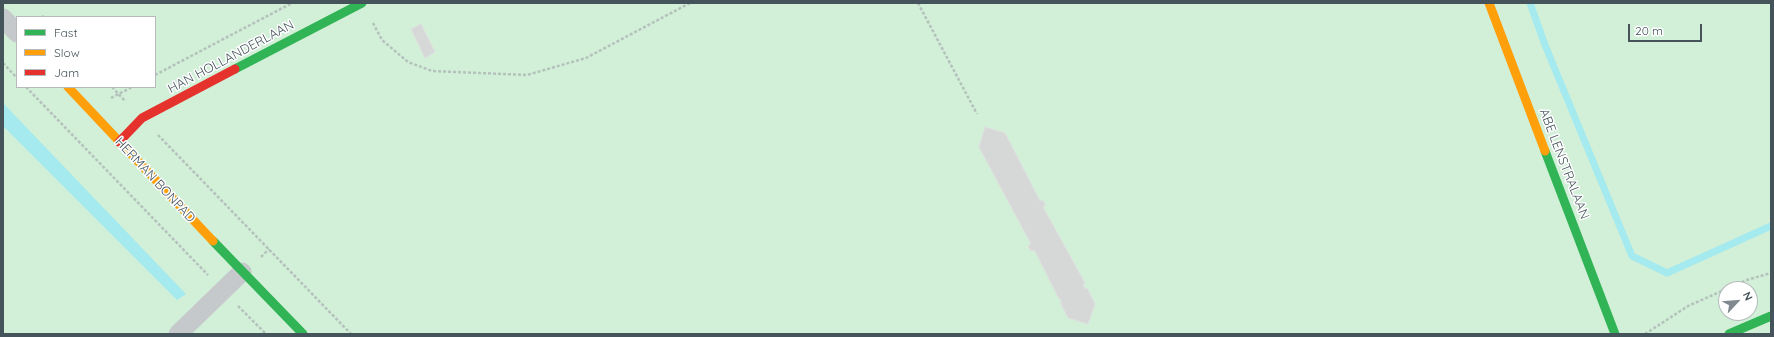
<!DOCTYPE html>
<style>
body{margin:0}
#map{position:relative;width:1774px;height:337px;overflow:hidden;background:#efeeee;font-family:Quicksand,sans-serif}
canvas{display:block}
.frame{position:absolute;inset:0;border:4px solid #45545b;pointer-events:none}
.legend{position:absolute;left:16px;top:16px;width:140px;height:72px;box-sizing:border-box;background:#fff;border:1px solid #b5bbbd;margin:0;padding:5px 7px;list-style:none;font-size:12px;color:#45545b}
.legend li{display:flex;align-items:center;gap:8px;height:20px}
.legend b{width:20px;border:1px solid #b5bbbd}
.north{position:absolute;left:1718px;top:281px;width:40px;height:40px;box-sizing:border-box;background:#fff;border:1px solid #b5bbbd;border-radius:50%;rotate:64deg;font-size:11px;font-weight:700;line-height:16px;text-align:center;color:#45545b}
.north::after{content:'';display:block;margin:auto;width:14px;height:18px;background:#808a8e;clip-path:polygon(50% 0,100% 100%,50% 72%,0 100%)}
.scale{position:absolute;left:1628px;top:24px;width:74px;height:18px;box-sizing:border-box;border:2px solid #45545b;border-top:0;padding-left:5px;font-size:12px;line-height:14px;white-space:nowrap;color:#45545b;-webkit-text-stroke:3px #fff;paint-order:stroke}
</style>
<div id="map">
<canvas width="1774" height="337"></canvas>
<div class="frame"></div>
<ul class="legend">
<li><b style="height:5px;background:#30b455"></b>Fast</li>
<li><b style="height:5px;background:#ff9f0a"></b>Slow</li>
<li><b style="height:5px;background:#e5322d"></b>Jam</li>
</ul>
<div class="north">N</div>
<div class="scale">20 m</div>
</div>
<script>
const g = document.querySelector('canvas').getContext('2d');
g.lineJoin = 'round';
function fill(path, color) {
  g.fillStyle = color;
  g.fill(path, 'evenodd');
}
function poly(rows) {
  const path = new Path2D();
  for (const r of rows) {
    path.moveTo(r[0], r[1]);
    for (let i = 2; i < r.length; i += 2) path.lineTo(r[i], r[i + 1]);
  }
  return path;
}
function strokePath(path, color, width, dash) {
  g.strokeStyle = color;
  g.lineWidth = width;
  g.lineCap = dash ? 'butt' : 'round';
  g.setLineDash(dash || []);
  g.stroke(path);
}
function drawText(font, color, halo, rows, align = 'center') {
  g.font = font + ' Quicksand,sans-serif';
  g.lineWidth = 3;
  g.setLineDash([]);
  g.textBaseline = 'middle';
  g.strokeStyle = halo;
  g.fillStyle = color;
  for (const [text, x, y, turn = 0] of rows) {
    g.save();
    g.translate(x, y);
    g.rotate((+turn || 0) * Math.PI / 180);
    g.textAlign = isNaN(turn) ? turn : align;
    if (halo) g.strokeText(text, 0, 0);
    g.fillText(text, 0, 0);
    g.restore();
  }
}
fill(poly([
 [3,3,1771,3,1771,334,3,334],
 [17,17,155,17,155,87,17,87],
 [1726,289,1750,289,1750,313,1726,313]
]), '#d2efd8');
fill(poly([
 [3,103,186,294,177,300,3,126]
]), '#a5eaee');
strokePath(poly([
 [1530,3,1545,45,1632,256,1667,273,1771,226]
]), '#a5eaee', 7);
const building = poly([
 [421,24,435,52,425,58,411,29,421,24],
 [985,127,1005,133,1040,201,1042,200,1046,205,1043,207,1085,283,1083,284,1085,289,1087,288,1095,304,1088,324,1068,318,1060,302,1062,302,1058,297,1037,255,1034,250,1031,251,1028,246,1031,244,979,147,985,127]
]);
fill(building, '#d6d7d7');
strokePath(building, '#e0e0e1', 1);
strokePath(poly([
 [918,3,977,114],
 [42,16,44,17],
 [373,23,382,40,408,62,432,71,527,75,586,58,690,3],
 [3,63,17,78],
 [155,75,292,3],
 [26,87,208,275],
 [112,87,125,101],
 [111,98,132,87],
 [158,135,351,334],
 [261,257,269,249],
 [238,306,266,334],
 [1645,334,1688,306,1747,280,1771,273]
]), '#b4c2bc', 2.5, [3, 2]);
strokePath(poly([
 [3,18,17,33],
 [178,334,242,272]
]), '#c5c9cb', 19);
strokePath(poly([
 [235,69,362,3],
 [1545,151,1615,334],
 [213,241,303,334],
 [1729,334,1771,316]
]), '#30b455', 9);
strokePath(poly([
 [1489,3,1545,151],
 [68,87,213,241]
]), '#ff9f0a', 9);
strokePath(poly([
 [119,142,142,118,235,69]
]), '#e5322d', 9);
drawText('13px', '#45545b', '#fff', [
 ["HAN HOLLANDERLAAN",231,57,-28],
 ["ABE LENSTRALAAN",1564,164,69],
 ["HERMAN BONPAD",155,180,47]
]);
</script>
